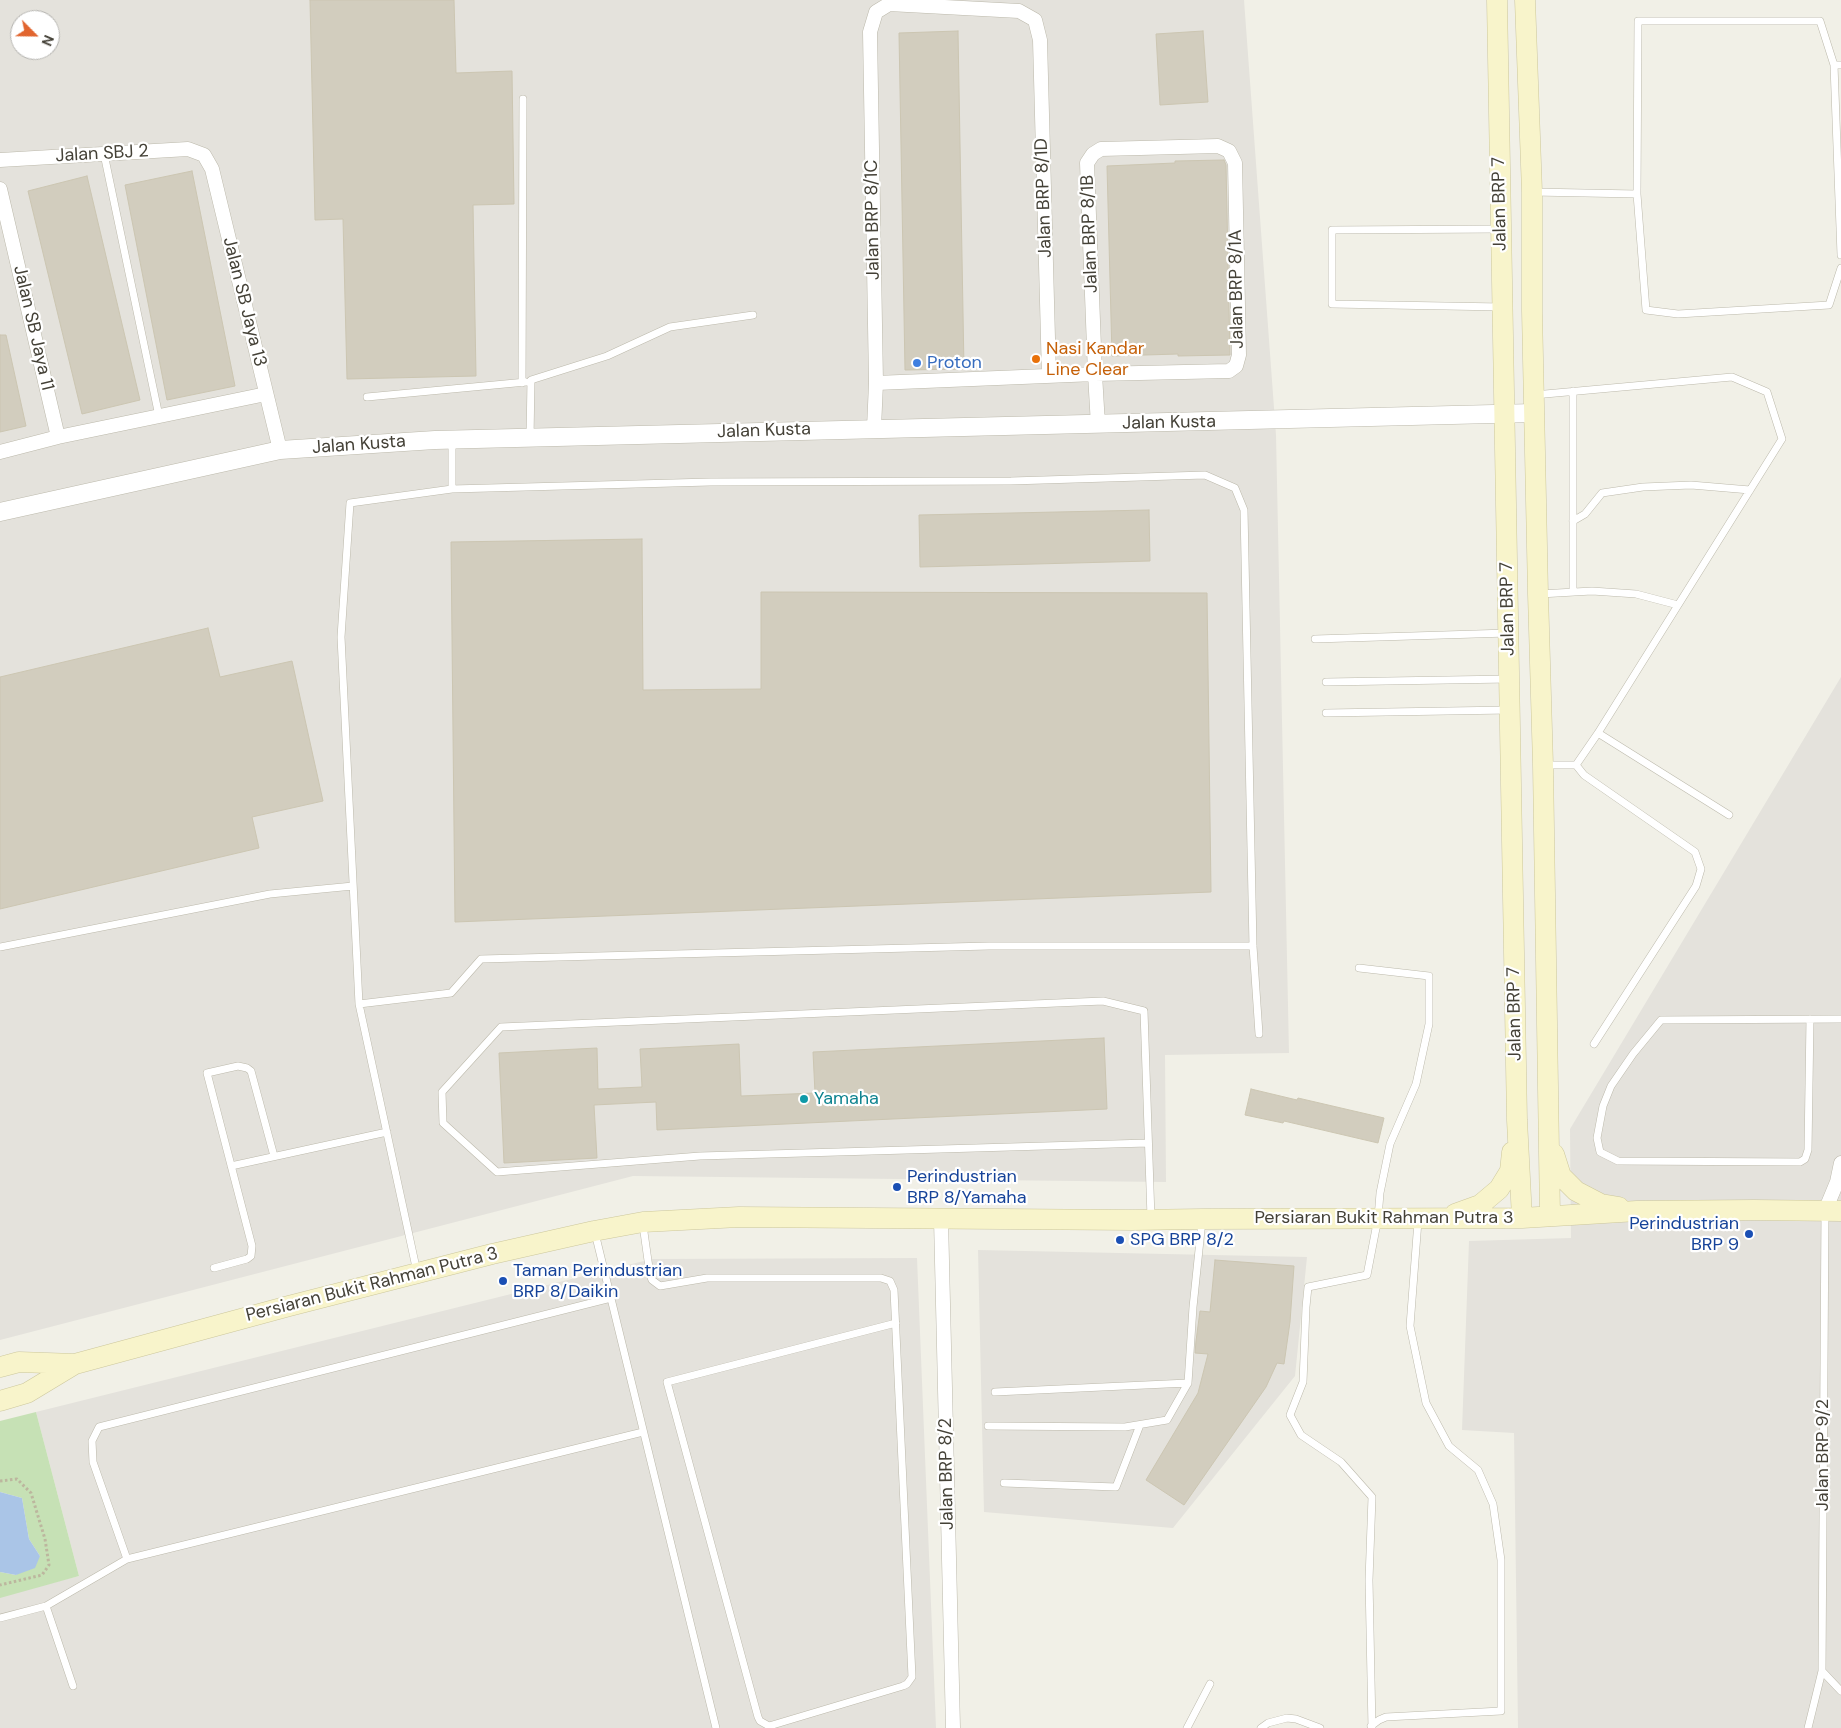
<!DOCTYPE html>
<style>
body{margin:0}
#map{position:relative;width:1841px;height:1728px;overflow:hidden;background:#f1f0e7;font-family:"DM Sans",sans-serif}
canvas{display:block}
.north{position:absolute;left:10px;top:10px;width:50px;height:50px;box-sizing:border-box;background:#fff;border:1px solid #b4b3af;border-radius:50%;rotate:113deg;font-size:14px;font-weight:700;line-height:20px;text-align:center;color:#444137}
.north::after{content:'';display:block;margin:auto;width:18px;height:22px;background:#e1652f;clip-path:polygon(50% 0,100% 100%,50% 72%,0 100%)}
</style>
<div id="map">
<canvas width="1841" height="1728"></canvas>
<div class="north">N</div>
</div>
<script>
const g = document.querySelector('canvas').getContext('2d');
g.lineJoin = 'round';
function fill(path, color) {
  g.fillStyle = color;
  g.fill(path, 'evenodd');
}
function poly(rows) {
  const path = new Path2D();
  for (const r of rows) {
    path.moveTo(r[0], r[1]);
    for (let i = 2; i < r.length; i += 2) path.lineTo(r[i], r[i + 1]);
  }
  return path;
}
function strokePath(path, color, width, dash) {
  g.strokeStyle = color;
  g.lineWidth = width;
  g.lineCap = dash ? 'butt' : 'round';
  g.setLineDash(dash || []);
  g.stroke(path);
}
function drawText(font, color, halo, rows, align = 'center') {
  g.font = font + ' "DM Sans",sans-serif';
  g.lineWidth = 4.5;
  g.setLineDash([]);
  g.textBaseline = 'middle';
  g.strokeStyle = halo;
  g.fillStyle = color;
  for (const [text, x, y, turn = 0] of rows) {
    g.save();
    g.translate(x, y);
    g.rotate((+turn || 0) * Math.PI / 180);
    g.textAlign = isNaN(turn) ? turn : align;
    if (halo) g.strokeText(text, 0, 0);
    g.fillText(text, 0, 0);
    g.restore();
  }
}
fill(poly([
 [0,0,1244,0,1276,435,1289,1053,1165,1055,1166,1182,633,1176,0,1340],
 [20,20,50,20,50,50,20,50],
 [1841,677,1841,1728,1518,1728,1514,1433,1462,1430,1469,1241,1571,1238,1570,1129],
 [978,1250,1307,1257,1295,1376,1173,1528,984,1512],
 [917,1258,936,1728,0,1728,0,1596,79,1576,36,1412,652,1259]
]), '#e4e2dc');
fill(poly([
 [36,1412,79,1576,0,1598,0,1572,16,1575,40,1556,29,1539,22,1498,0,1492,0,1421]
]), '#c6e1b5');
fill(poly([
 [0,1492,22,1498,29,1539,40,1556,35,1568,16,1575,0,1572]
]), '#aac5e7');
const building = poly([
 [310,0,454,0,456,73,512,71,514,204,473,205,476,376,347,379,343,219,315,220,310,0],
 [958,31,964,369,905,370,899,33,958,31],
 [1203,31,1208,102,1160,105,1156,34,1203,31],
 [1224,160,1226,165,1230,355,1178,356,1178,354,1112,356,1107,166,1175,163,1175,161,1224,160],
 [192,171,235,386,167,400,125,185,192,171],
 [87,176,140,400,82,414,28,191,87,176],
 [0,335,6,335,26,426,0,432,0,335],
 [1149,510,1150,561,920,567,919,515,1149,510],
 [642,539,643,690,761,689,761,592,1207,593,1211,892,455,922,451,542,642,539],
 [208,628,220,677,292,661,323,801,252,817,259,848,0,909,0,677,208,628],
 [1104,1038,1107,1109,657,1130,656,1102,594,1105,597,1158,504,1163,499,1053,597,1048,598,1089,642,1087,640,1049,739,1044,741,1096,815,1093,813,1052,1104,1038],
 [1251,1089,1297,1100,1298,1098,1384,1118,1378,1143,1284,1121,1283,1123,1245,1115,1251,1089],
 [1215,1260,1294,1266,1290,1322,1284,1364,1277,1363,1266,1387,1184,1505,1146,1480,1198,1393,1208,1354,1195,1353,1196,1341,1200,1311,1210,1312,1215,1260]
]);
fill(building, '#d2cdbe');
strokePath(building, '#ccc6b2', 1);
const service = poly([
 [1834,65,1841,255],
 [104,154,159,416],
 [1533,192,1637,194,1646,310,1678,314,1829,305,1841,268],
 [1637,194,1638,21,1820,21,1834,65,1841,65],
 [1500,229,1332,230,1332,304,1502,307],
 [522,383,523,99],
 [1534,395,1732,377,1767,392,1782,439,1598,733,1576,765,1544,765],
 [367,397,526,382],
 [530,438,531,380,607,356,670,327,753,315],
 [452,489,710,482,1011,481,1205,475,1235,488,1244,510,1253,946,1259,1034],
 [1573,521,1585,514,1602,493,1643,487,1691,485,1750,490],
 [1573,592,1573,391],
 [1540,594,1592,591,1636,594,1678,605],
 [1315,639,1508,633],
 [1326,682,1509,679],
 [1326,713,1509,710],
 [1598,733,1729,815],
 [1576,765,1584,775,1695,852,1701,869,1696,886,1594,1044],
 [0,947,270,894,353,886],
 [1359,968,1429,976,1429,1024,1416,1084,1390,1144,1380,1193,1378,1218,1367,1275,1308,1287,1306,1307,1303,1382,1290,1415,1301,1435,1341,1462,1372,1497,1369,1580,1372,1728],
 [359,1004,451,993,481,959,989,946,1253,946],
 [1810,1019,1808,1150,1805,1159,1800,1162,1618,1161,1600,1152,1597,1138,1603,1106,1611,1086,1633,1054,1661,1020,1841,1019],
 [1148,1143,700,1156,497,1172,443,1123,442,1092,501,1027,1103,1001,1144,1011,1151,1218],
 [231,1166,387,1132],
 [1825,1211,1822,1671,1841,1691],
 [643,1225,650,1275,652,1280,660,1286,707,1278,881,1278,890,1281,894,1290,912,1677,907,1684,903,1686,769,1726,760,1721,758,1717,667,1382,896,1323],
 [595,1233,716,1728],
 [214,1268,247,1259,251,1256,252,1246,207,1073,238,1066,247,1068,251,1071,274,1156],
 [417,1272,359,1004,341,637,350,503,452,489,452,439],
 [995,1392,1188,1383],
 [988,1426,1125,1427,1167,1420,1188,1383,1193,1307,1202,1221],
 [1004,1483,1116,1487,1140,1425],
 [127,1559,643,1432],
 [0,1618,46,1606],
 [73,1686,46,1606,127,1559,93,1462,92,1441,99,1427,611,1298],
 [1371,1726,1379,1720,1386,1717,1501,1711,1501,1560,1493,1504,1478,1470,1449,1446,1426,1403,1410,1326,1418,1221],
 [1187,1728,1210,1684],
 [1261,1728,1268,1723,1287,1718,1296,1719,1320,1728],
 [1808,1728,1822,1671]
]);
const minor = poly([
 [0,160,188,149,204,155,212,169,280,450],
 [0,189,58,437],
 [876,383,1095,374,1229,371,1236,366,1239,355,1235,163,1229,151,1218,146,1101,149,1093,154,1087,163,1095,374,1098,425],
 [874,428,876,383,870,32,876,12,889,4,1019,11,1035,20,1040,40,1049,376],
 [0,452,58,437,266,394],
 [1825,1211,1837,1182,1841,1163],
 [941,1219,953,1728]
]);
const tertiary = poly([
 [0,512,280,450,435,440,1534,413]
]);
const secondary = poly([
 [1497,0,1517,1120,1522,1218],
 [1525,0,1532,192,1532,311,1538,594,1543,765,1550,1216],
 [1554,1154,1561,1176,1576,1191,1601,1204,1619,1207],
 [1455,1214,1480,1205,1499,1189,1510,1171,1512,1152],
 [0,1367,19,1362,75,1364],
 [0,1401,27,1393,75,1364,289,1306,492,1254,594,1231,643,1222,739,1217,1132,1220,1203,1219,1522,1218,1637,1211,1754,1210,1841,1211]
]);
strokePath(service, '#bcb9ab', 8);
strokePath(minor, '#bcb9ab', 15);
strokePath(tertiary, '#bcb9ab', 19);
strokePath(secondary, '#ccc79c', 21);
strokePath(poly([
 [0,1481,17,1479,31,1493,45,1539,49,1565,42,1575,0,1585]
]), '#bcb69e', 3, [2.5, 2.5]);
strokePath(service, '#fff', 7);
strokePath(minor, '#fff', 14);
strokePath(tertiary, '#fff', 18);
strokePath(secondary, '#f8f4cb', 20);
for (const [x, y, r, color] of [
 [1036,359,5,"#e8710a"],
 [917,363,5,"#3f7fe0"],
 [804,1099,5,"#0f9aa8"],
 [897,1187,5,"#1a4fb4"],
 [1749,1234,5,"#1a4fb4"],
 [1120,1240,5,"#1a4fb4"],
 [503,1281,5,"#1a4fb4"]
]) {
  const dot = new Path2D();
  dot.arc(x, y, r, 0, 2 * Math.PI);
  g.fillStyle = color;
  g.fill(dot);
  strokePath(dot, '#fff', 2);
}
drawText('18px', '#444137', '#fff', [
 ["Jalan SBJ 2",102,154,-3],
 ["Jalan BRP 8/1D",1044,198,-92],
 ["Jalan BRP 7",1500,204,-91],
 ["Jalan BRP 8/1C",873,220,-91],
 ["Jalan BRP 8/1B",1090,234,-92],
 ["Jalan BRP 8/1A",1237,289,-91],
 ["Jalan SB Jaya 13",244,302,76],
 ["Jalan SB Jaya 11",33,328,77],
 ["Jalan Kusta",1169,423,-1],
 ["Jalan Kusta",764,431,-2],
 ["Jalan Kusta",359,445,-4],
 ["Jalan BRP 7",1508,609,-91],
 ["Jalan BRP 7",1515,1014,-91],
 ["Persiaran Bukit Rahman Putra 3",1384,1218],
 ["Persiaran Bukit Rahman Putra 3",372,1285,-14],
 ["Jalan BRP 9/2",1823,1455,-90],
 ["Jalan BRP 8/2",947,1474,-91]
]);
drawText('18px', '#c56008', '#fff', [
 ["Nasi Kandar",1046,349],
 ["Line Clear",1046,370]
], 'left');
drawText('18px', '#366cbe', '#fff', [
 ["Proton",927,363]
], 'left');
drawText('18px', '#0d838f', '#fff', [
 ["Yamaha",814,1099]
], 'left');
drawText('18px', '#164399', '#fff', [
 ["Perindustrian",907,1177],
 ["BRP 8/Yamaha",907,1198],
 ["Perindustrian",1739,1224,"right"],
 ["BRP 9",1739,1245,"right"],
 ["SPG BRP 8/2",1130,1240],
 ["Taman Perindustrian",513,1271],
 ["BRP 8/Daikin",513,1292]
], 'left');
</script>
